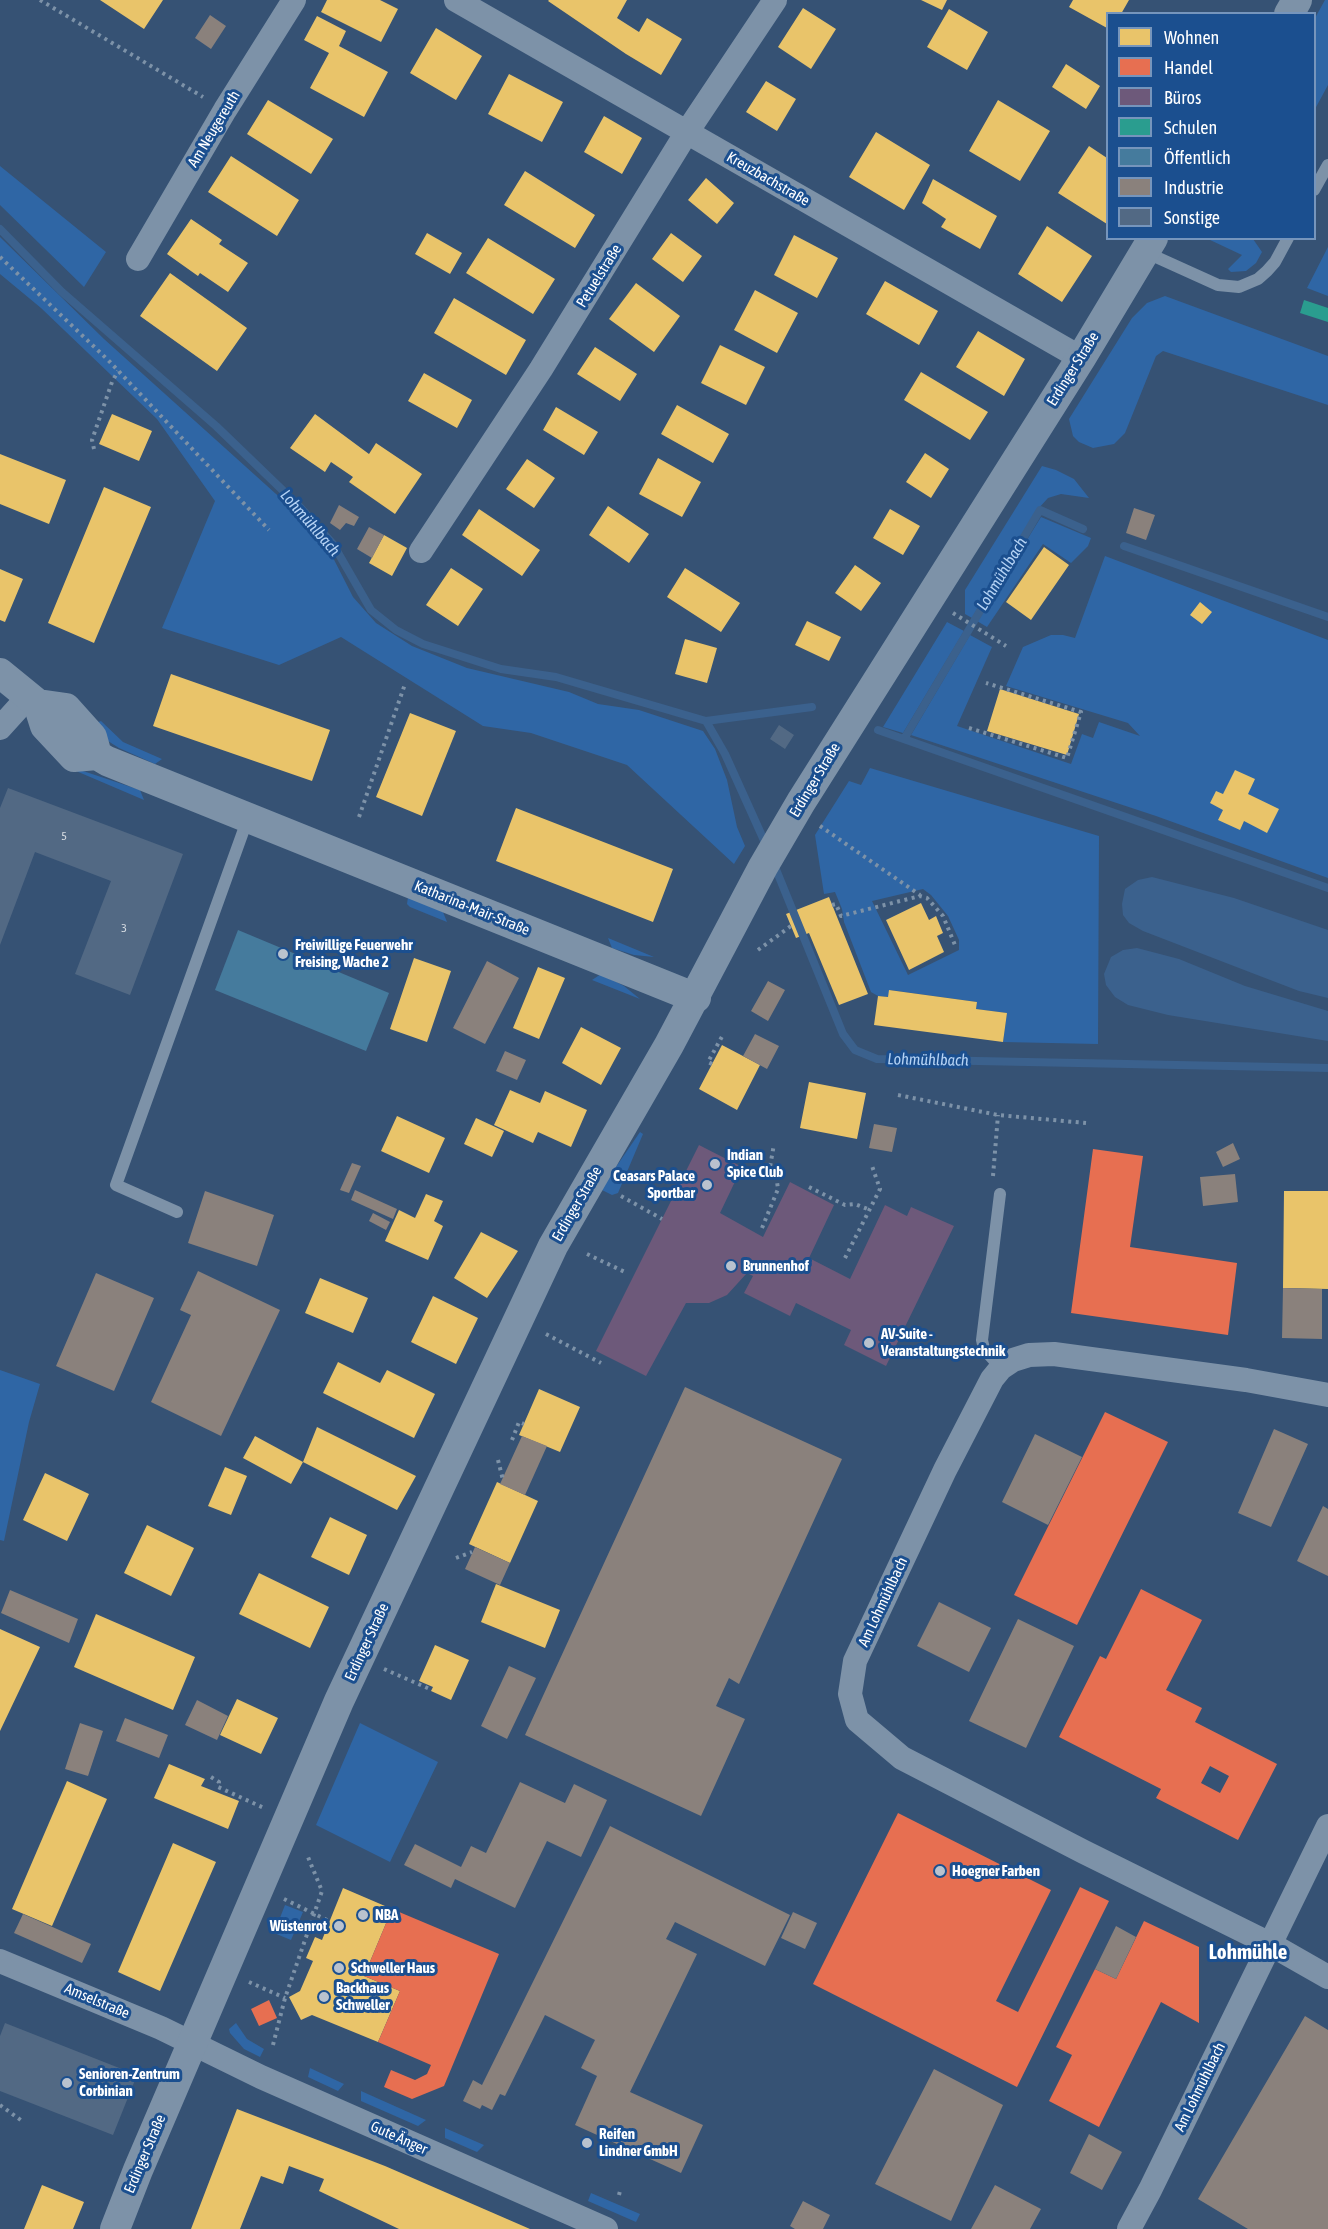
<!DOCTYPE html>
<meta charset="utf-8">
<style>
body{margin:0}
#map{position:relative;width:1328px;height:2229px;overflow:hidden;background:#365274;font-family:"Asap Condensed",sans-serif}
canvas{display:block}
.legend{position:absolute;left:1106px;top:12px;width:210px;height:228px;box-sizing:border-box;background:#1b4f8f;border:2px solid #7695bc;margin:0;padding:8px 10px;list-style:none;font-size:18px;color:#fff}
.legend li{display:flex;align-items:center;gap:12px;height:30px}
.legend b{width:30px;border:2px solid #7695bc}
</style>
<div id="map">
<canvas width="1328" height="2229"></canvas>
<ul class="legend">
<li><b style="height:16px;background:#e9c46a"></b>Wohnen</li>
<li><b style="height:16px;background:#e76f51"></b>Handel</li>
<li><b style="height:16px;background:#6d597a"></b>Büros</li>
<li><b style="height:16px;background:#2a9d8f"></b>Schulen</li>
<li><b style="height:16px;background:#457b9d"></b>Öffentlich</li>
<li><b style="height:16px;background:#8a817c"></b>Industrie</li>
<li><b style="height:16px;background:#526984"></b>Sonstige</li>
</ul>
</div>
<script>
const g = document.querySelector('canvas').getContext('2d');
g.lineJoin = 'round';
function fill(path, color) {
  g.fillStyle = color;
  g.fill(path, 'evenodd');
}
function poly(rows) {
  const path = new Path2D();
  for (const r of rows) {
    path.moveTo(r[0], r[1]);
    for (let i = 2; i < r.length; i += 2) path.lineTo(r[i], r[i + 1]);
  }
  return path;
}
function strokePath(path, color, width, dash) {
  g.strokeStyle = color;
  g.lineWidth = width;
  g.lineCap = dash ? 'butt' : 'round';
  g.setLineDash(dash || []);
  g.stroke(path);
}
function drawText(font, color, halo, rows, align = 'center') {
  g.font = font + ' "Asap Condensed",sans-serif';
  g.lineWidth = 6;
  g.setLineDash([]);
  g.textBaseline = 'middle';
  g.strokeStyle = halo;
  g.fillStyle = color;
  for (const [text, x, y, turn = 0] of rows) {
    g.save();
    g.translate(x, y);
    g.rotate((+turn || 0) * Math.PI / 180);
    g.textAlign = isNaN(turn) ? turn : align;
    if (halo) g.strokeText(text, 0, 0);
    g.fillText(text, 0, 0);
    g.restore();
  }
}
fill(poly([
 [1325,0,1328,0,1328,85,1315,109,1315,18],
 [0,166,106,252,84,287,0,205],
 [0,237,104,339,286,503,324,540,353,597,376,623,412,646,467,668,569,692,598,704,639,710,703,731,715,749,727,780,737,827,745,846,734,864,627,765,531,733,483,726,341,637,279,665,162,628,215,501,157,419,41,308,0,274],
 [1208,239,1253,239,1262,252,1256,263,1246,271,1231,272,1228,269,1242,255],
 [1328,247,1328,296,1307,288],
 [1165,296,1328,356,1328,405,1163,351,1156,356,1125,433,1114,444,1093,448,1079,442,1073,436,1069,419,1132,318,1147,303],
 [1042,466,1056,470,1074,479,1089,498,1061,494,1048,498,1038,509,972,618,965,614,965,590],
 [1041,517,1091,538,1088,546,1071,563,1043,544,987,627,977,621],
 [1105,556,1328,640,1328,878,1156,816,911,735,970,635,992,647,957,726,1071,764,1082,734,1093,738,1099,722,1140,736,1128,723,1006,686,1023,647,1051,635,1063,635,1075,638],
 [947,622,964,631,903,733,883,727],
 [101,721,123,742,162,759,155,764,119,748,108,741,93,724],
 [57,759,83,771,140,790,144,800,62,765],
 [870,768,1099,836,1098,1044,1003,1042,1007,1013,976,1009,977,1002,890,990,888,997,878,996,871,992,844,922,842,909,835,892,824,894,815,835,849,781,861,785],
 [923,889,931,895,948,916,959,940,959,950,908,975,872,901],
 [408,897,443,912,447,922,410,907,407,904],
 [608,938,654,957,634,955,612,948],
 [601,974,624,986,640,999,592,980],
 [640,1132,643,1134,618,1193,612,1195,602,1190,609,1177],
 [0,1370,40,1384,29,1422,4,1541,0,1540],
 [360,1723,438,1762,390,1862,316,1825],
 [285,1905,303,1912,291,1940,274,1933],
 [236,2023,247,2039,264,2049,260,2057,244,2049,230,2033,229,2029],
 [310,2068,344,2084,338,2091,308,2077],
 [361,2091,426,2120,418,2126,361,2101],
 [445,2128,484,2145,477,2152,445,2138],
 [591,2193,640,2214,636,2222,588,2201]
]), '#2f66a5');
fill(poly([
 [1152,877,1234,898,1328,930,1328,998,1299,991,1252,973,1143,931,1129,923,1123,915,1122,904,1125,889,1138,880],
 [1137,948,1179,959,1245,986,1328,1011,1328,1041,1168,1015,1128,1005,1115,997,1106,985,1104,974,1111,957,1123,950]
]), '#3b618d');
fill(poly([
 [100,0,163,0,144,29],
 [327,0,380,0,398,9,381,42,321,12],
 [549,0,627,0,617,18,639,32,647,18,682,39,661,75,626,54,548,1],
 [921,0,947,0,942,10],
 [1073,0,1129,0,1121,14,1107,14,1107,28,1069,7],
 [803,8,836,29,811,69,778,47],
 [949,9,988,32,967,70,927,47],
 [317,16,346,31,339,46,388,72,364,117,310,88,329,53,304,40],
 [436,28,482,56,456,100,410,73],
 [1066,64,1100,86,1086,109,1052,87],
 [509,74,563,102,542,142,488,114],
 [766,81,796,99,777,131,746,112],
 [268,100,333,139,311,174,247,134],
 [998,100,1050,131,1020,181,969,151],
 [604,116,642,138,622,174,584,152],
 [876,132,930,165,904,210,849,177],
 [1089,146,1107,158,1107,224,1058,193],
 [231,156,299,200,277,236,208,192],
 [525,171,595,215,575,248,504,205],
 [706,178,734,203,717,224,688,200],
 [933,179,997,216,980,249,941,227,946,219,922,203],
 [191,219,222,240,219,244,248,263,228,292,200,273,198,276,167,254],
 [1047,226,1092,256,1062,302,1018,274],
 [427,233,462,253,450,274,415,254],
 [671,233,702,256,683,282,652,259],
 [794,235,838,258,817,298,774,275],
 [488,238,555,279,533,314,466,273],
 [170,273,247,328,217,371,140,316],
 [885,281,938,311,919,345,866,314],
 [636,283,680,316,654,352,609,319],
 [755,290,798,313,777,353,734,330],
 [454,298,526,340,506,375,434,333],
 [978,331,1025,359,1004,396,956,367],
 [720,345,765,367,746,405,701,383],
 [595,347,637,374,620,401,577,374],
 [921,372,988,412,970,440,904,400],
 [424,373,472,400,457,428,408,401],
 [677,405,729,434,713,463,661,434],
 [556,407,598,432,584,455,543,430],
 [112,414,152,431,139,461,99,444],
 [315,414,369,454,376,443,422,474,395,514,349,482,353,477,331,462,325,472,290,448],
 [925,453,949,469,931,498,906,482],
 [0,454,66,480,49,524,0,504],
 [658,458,701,482,682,517,639,494],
 [527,459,555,478,534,508,506,489],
 [104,487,151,507,94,643,48,623],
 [608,506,649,534,629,563,589,535],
 [479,509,540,550,522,576,462,535],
 [890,509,920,526,903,555,873,538],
 [384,535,407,548,392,576,369,563],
 [1044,547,1069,565,1031,620,1006,602],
 [855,565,881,583,861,611,835,593],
 [451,568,483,589,458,626,426,605],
 [685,568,740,603,721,632,667,597],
 [0,569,23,579,5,622,0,620],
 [1200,602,1212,612,1202,624,1190,615],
 [807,621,841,637,829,661,795,645],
 [685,639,717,648,707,683,675,674],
 [171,674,330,730,312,781,153,726],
 [1000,689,1079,714,1067,755,987,731],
 [410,713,456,731,422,816,376,797],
 [1235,770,1255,779,1248,794,1279,809,1267,833,1244,821,1240,830,1218,820,1223,810,1210,803,1216,791,1223,794],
 [516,808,673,869,653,922,496,861],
 [829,897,868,994,839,1005,809,933,796,938,786,914],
 [921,903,929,920,936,916,943,933,937,936,944,952,909,970,886,920],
 [414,958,451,971,427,1042,390,1029],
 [538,967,565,978,539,1039,513,1028],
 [889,990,977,1002,976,1009,1007,1013,1003,1042,874,1025,878,996,888,997],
 [581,1027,621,1048,601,1085,562,1063],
 [722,1045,760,1065,737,1110,699,1089],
 [809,1082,866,1093,857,1139,800,1128],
 [510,1090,540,1103,545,1091,587,1110,571,1147,538,1132,533,1143,494,1125],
 [397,1116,445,1138,429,1173,381,1151],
 [476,1118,504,1131,492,1157,464,1144],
 [1284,1191,1328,1191,1328,1289,1283,1288],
 [426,1194,443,1201,434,1221,443,1226,428,1260,385,1241,399,1210,415,1218],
 [481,1232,518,1251,487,1298,454,1278],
 [320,1278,368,1298,353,1333,305,1313],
 [433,1296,478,1318,456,1364,411,1342],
 [338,1362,380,1383,387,1370,435,1394,414,1438,323,1393],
 [539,1389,580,1407,560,1452,519,1435],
 [317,1427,416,1476,397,1510,303,1462,291,1484,243,1458,255,1436,303,1462],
 [225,1467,247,1476,231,1515,208,1506],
 [45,1473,89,1494,67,1541,23,1520],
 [497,1482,538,1501,510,1563,469,1544],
 [330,1517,367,1535,349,1575,311,1557],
 [147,1525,194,1548,171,1596,124,1573],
 [259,1573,329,1607,310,1648,239,1614],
 [496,1584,560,1610,545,1648,481,1622],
 [96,1614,195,1657,173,1710,74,1667],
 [0,1629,40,1647,0,1731],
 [435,1645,469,1660,451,1700,431,1691,433,1687,419,1681],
 [237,1699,278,1718,261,1754,220,1735],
 [169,1764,205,1779,201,1786,239,1801,228,1829,154,1798],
 [67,1781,107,1799,52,1926,12,1909],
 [173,1843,216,1862,160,1991,118,1972],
 [343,1888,392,1909,364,1976,400,1991,378,2042,312,2015,301,2020,289,1997,300,1991,313,1961,306,1958,315,1937,322,1940],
 [237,2109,385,2166,530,2229,399,2229,319,2191,324,2179,289,2166,283,2184,261,2176,240,2229,191,2229],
 [42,2185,84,2202,73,2229,24,2229]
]), '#e9c46a');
fill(poly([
 [1093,1149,1143,1156,1130,1247,1237,1263,1228,1335,1071,1313],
 [1105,1412,1168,1442,1077,1625,1014,1595],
 [1141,1589,1202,1620,1166,1690,1202,1708,1195,1722,1277,1764,1238,1840,1156,1798,1161,1789,1059,1737,1100,1656,1106,1659],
 [1210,1766,1229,1776,1220,1793,1201,1783],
 [898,1813,1051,1890,996,2001,1018,2012,1080,1887,1109,1901,1017,2087,813,1984],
 [392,1909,499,1954,444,2086,412,2099,384,2087,391,2070,415,2080,427,2074,431,2065,378,2042,400,1991,364,1976],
 [1144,1921,1199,1947,1199,2023,1161,2002,1099,2127,1049,2101,1072,2055,1056,2047,1095,1969,1116,1979],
 [269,2000,277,2018,259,2026,251,2009]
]), '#e76f51');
fill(poly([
 [699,1145,742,1167,720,1213,763,1237,790,1182,834,1205,809,1258,850,1279,885,1205,907,1216,911,1207,954,1226,886,1366,844,1345,851,1330,796,1303,790,1316,744,1293,753,1276,747,1273,727,1295,709,1303,686,1303,646,1376,596,1351]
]), '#6d597a');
fill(poly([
 [1304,300,1328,308,1328,322,1300,313]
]), '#2a9d8f');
fill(poly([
 [238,930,389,993,366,1051,215,990]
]), '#457b9d');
fill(poly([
 [210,15,226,26,211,49,195,38],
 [339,505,359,517,354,526,346,523,340,530,330,523],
 [1134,508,1155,515,1146,540,1126,533],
 [369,527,384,535,372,558,357,549],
 [487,961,519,978,485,1044,453,1028],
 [768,981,785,990,768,1021,751,1011],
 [755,1034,779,1046,767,1069,743,1056],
 [505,1051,526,1060,517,1080,496,1071],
 [874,1124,897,1128,892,1152,869,1148],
 [1233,1143,1240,1159,1223,1167,1216,1152],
 [352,1163,361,1166,349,1193,340,1190],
 [1235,1174,1238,1202,1203,1206,1200,1177],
 [355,1190,397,1209,393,1219,351,1200],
 [205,1191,274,1215,257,1266,188,1243],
 [373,1213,390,1222,386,1230,369,1221],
 [198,1271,280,1310,221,1436,151,1402,191,1315,180,1310],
 [96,1273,154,1298,114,1391,56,1366],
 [1283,1288,1322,1289,1322,1339,1282,1338],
 [685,1387,842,1459,739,1684,729,1678,716,1706,745,1719,701,1816,525,1735],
 [1274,1429,1308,1444,1271,1527,1238,1513],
 [1035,1434,1082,1457,1048,1525,1002,1502],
 [522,1436,547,1446,525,1495,500,1484],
 [1323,1506,1328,1509,1328,1576,1297,1561],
 [475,1547,510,1563,500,1585,465,1569],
 [10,1590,78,1619,69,1643,1,1613],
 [939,1602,991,1628,969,1672,917,1646],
 [1018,1619,1074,1646,1026,1748,969,1721],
 [509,1666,536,1678,507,1739,481,1726],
 [197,1700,228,1716,217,1740,185,1725],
 [125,1718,168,1735,159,1758,116,1741],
 [80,1723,103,1731,88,1776,65,1769],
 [520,1782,565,1803,574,1784,607,1800,581,1857,547,1841,515,1908,455,1879,451,1888,404,1865,415,1844,461,1867,471,1846,486,1853],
 [610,1826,790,1915,765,1966,675,1922,666,1939,697,1954,630,2092,703,2125,681,2173,575,2125,597,2076,581,2068,595,2040,545,2015,505,2096,500,2094,492,2110,482,2105,480,2109,463,2101,473,2080,482,2085],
 [793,1912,817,1923,805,1949,781,1938],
 [23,1914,91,1944,82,1963,14,1933],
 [1116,1926,1136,1937,1116,1979,1095,1969],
 [1305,2016,1328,2030,1328,2229,1248,2229,1198,2199],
 [934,2069,1003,2105,951,2221,875,2184],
 [1089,2134,1122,2152,1102,2190,1070,2173],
 [995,2185,1041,2209,1030,2229,971,2229],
 [803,2201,830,2215,823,2229,795,2229,790,2226]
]), '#8a817c');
strokePath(poly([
 [0,229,62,292,216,426,299,506,333,544,371,610,396,630,423,644,501,669,556,677,706,721,725,754,767,847],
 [1124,546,1328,617],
 [706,721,812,707],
 [878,730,1328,888],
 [904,739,1040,510,1083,529],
 [773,862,843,1034,855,1050,877,1059,1328,1068]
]), '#3b618d', 8);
fill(poly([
 [779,725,794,735,785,749,770,739],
 [8,788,183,854,130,995,75,974,111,881,35,852,0,945,0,808],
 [5,2023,137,2075,113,2135,0,2091,0,2036]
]), '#526984');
strokePath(poly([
 [40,0,203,97],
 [0,257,108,360,269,530],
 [94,449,92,440,112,382,118,371],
 [953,613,1006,646],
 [969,728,1067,758,1081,712,986,683],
 [359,817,405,684],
 [820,826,920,895],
 [832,905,836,904,841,916,920,896,927,898,943,916,955,945],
 [758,950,791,926],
 [712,1064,708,1062,724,1033],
 [898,1095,998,1115,1086,1123],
 [993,1176,998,1115],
 [809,1187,845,1205,855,1204,870,1210],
 [621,1196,662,1219],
 [762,1228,778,1189,776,1174,770,1167,774,1144],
 [587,1254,627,1273],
 [845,1258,880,1189,871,1163],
 [546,1334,601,1363],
 [512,1440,519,1422,524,1424],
 [498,1460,503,1480],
 [456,1558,472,1552],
 [384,1669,432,1690],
 [211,1777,219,1782,218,1787,264,1808],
 [284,1899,329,1921],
 [249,1982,285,1998],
 [273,2045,285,1998,322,1891,308,1857],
 [0,2105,22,2121],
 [619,2195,620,2191]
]), '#7d92a8', 4, [3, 4.5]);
strokePath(poly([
 [1314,190,1328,165],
 [1145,252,1218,285,1239,287,1258,279,1267,271,1275,262,1288,238],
 [1000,1194,982,1340,984,1349,1001,1368],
 [177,1212,116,1185,248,818]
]), '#7d92a8', 12);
strokePath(poly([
 [456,0,1081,358],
 [138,259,225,110,294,0],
 [421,551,541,369,687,132,775,0],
 [0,728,29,696],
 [1328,1395,1246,1380,1054,1354,1029,1355,1013,1360,1001,1368,992,1379,945,1470,855,1661,850,1694,857,1720,902,1758,1084,1852,1270,1944,1328,1977],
 [0,1961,161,2028,261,2077,606,2229],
 [1129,2229,1150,2190,1328,1826]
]), '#7d92a8', 24);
strokePath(poly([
 [1289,14,1297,0],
 [0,673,38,704,45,726,74,757,97,755,107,761,696,998],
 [38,704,66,708,92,737,97,755],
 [115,2229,138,2170,339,1701,553,1246,669,1045,763,867,801,802,1081,358,1153,238]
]), '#7d92a8', 30);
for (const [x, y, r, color] of [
 [283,954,6,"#b9c2ce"],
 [715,1164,6,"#b9c2ce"],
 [707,1185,6,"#b9c2ce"],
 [731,1266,6,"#b9c2ce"],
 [869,1343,6,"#b9c2ce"],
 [940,1871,6,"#b9c2ce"],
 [363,1915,6,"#b9c2ce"],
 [339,1926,6,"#b9c2ce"],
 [339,1968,6,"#b9c2ce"],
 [324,1997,6,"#b9c2ce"],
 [67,2083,6,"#b9c2ce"],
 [587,2143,6,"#b9c2ce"]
]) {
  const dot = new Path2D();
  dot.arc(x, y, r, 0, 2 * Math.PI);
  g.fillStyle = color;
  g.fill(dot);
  strokePath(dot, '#1b4f8f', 2);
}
drawText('12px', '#d4dae0', null, [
 ["5",64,836],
 ["3",124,928]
]);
drawText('15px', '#fff', '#1b4f8f', [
 ["Am Neugereuth",214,129,-59],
 ["Kreuzbachstraße",768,179,30],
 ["Petuelstraße",599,276,-58],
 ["Erdinger Straße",1073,369,-58],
 ["Erdinger Straße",815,780,-59],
 ["Katharina-Mair-Straße",472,908,22],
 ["Erdinger Straße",577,1204,-60],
 ["Am Lohmühlbach",883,1602,-65],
 ["Erdinger Straße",367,1642,-65],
 ["Amselstraße",97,2001,23],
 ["Am Lohmühlbach",1200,2087,-64],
 ["Gute Änger",399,2138,24],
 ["Erdinger Straße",145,2154,-67]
]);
drawText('bold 15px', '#fff', '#1b4f8f', [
 ["Freiwillige Feuerwehr",295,945],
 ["Freising, Wache 2",295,962],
 ["Indian",727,1155],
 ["Spice Club",727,1172],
 ["Ceasars Palace",695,1176,"right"],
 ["Sportbar",695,1193,"right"],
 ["Brunnenhof",743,1266],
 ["AV-Suite -",881,1334],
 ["Veranstaltungstechnik",881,1351],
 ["Hoegner Farben",952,1871],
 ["NBA",375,1915],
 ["Wüstenrot",327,1926,"right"],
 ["Schweller Haus",351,1968],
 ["Backhaus",336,1988],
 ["Schweller",336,2005],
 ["Senioren-Zentrum",79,2074],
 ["Corbinian",79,2091],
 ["Reifen",599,2134],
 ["Lindner GmbH",599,2151]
], 'left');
drawText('italic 16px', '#b5d3f5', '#1b4f8f', [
 ["Lohmühlbach",310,523,49],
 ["Lohmühlbach",1002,574,-59],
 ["Lohmühlbach",928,1060,1]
]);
drawText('bold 21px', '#fff', '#1b4f8f', [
 ["Lohmühle",1248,1952]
]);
</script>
